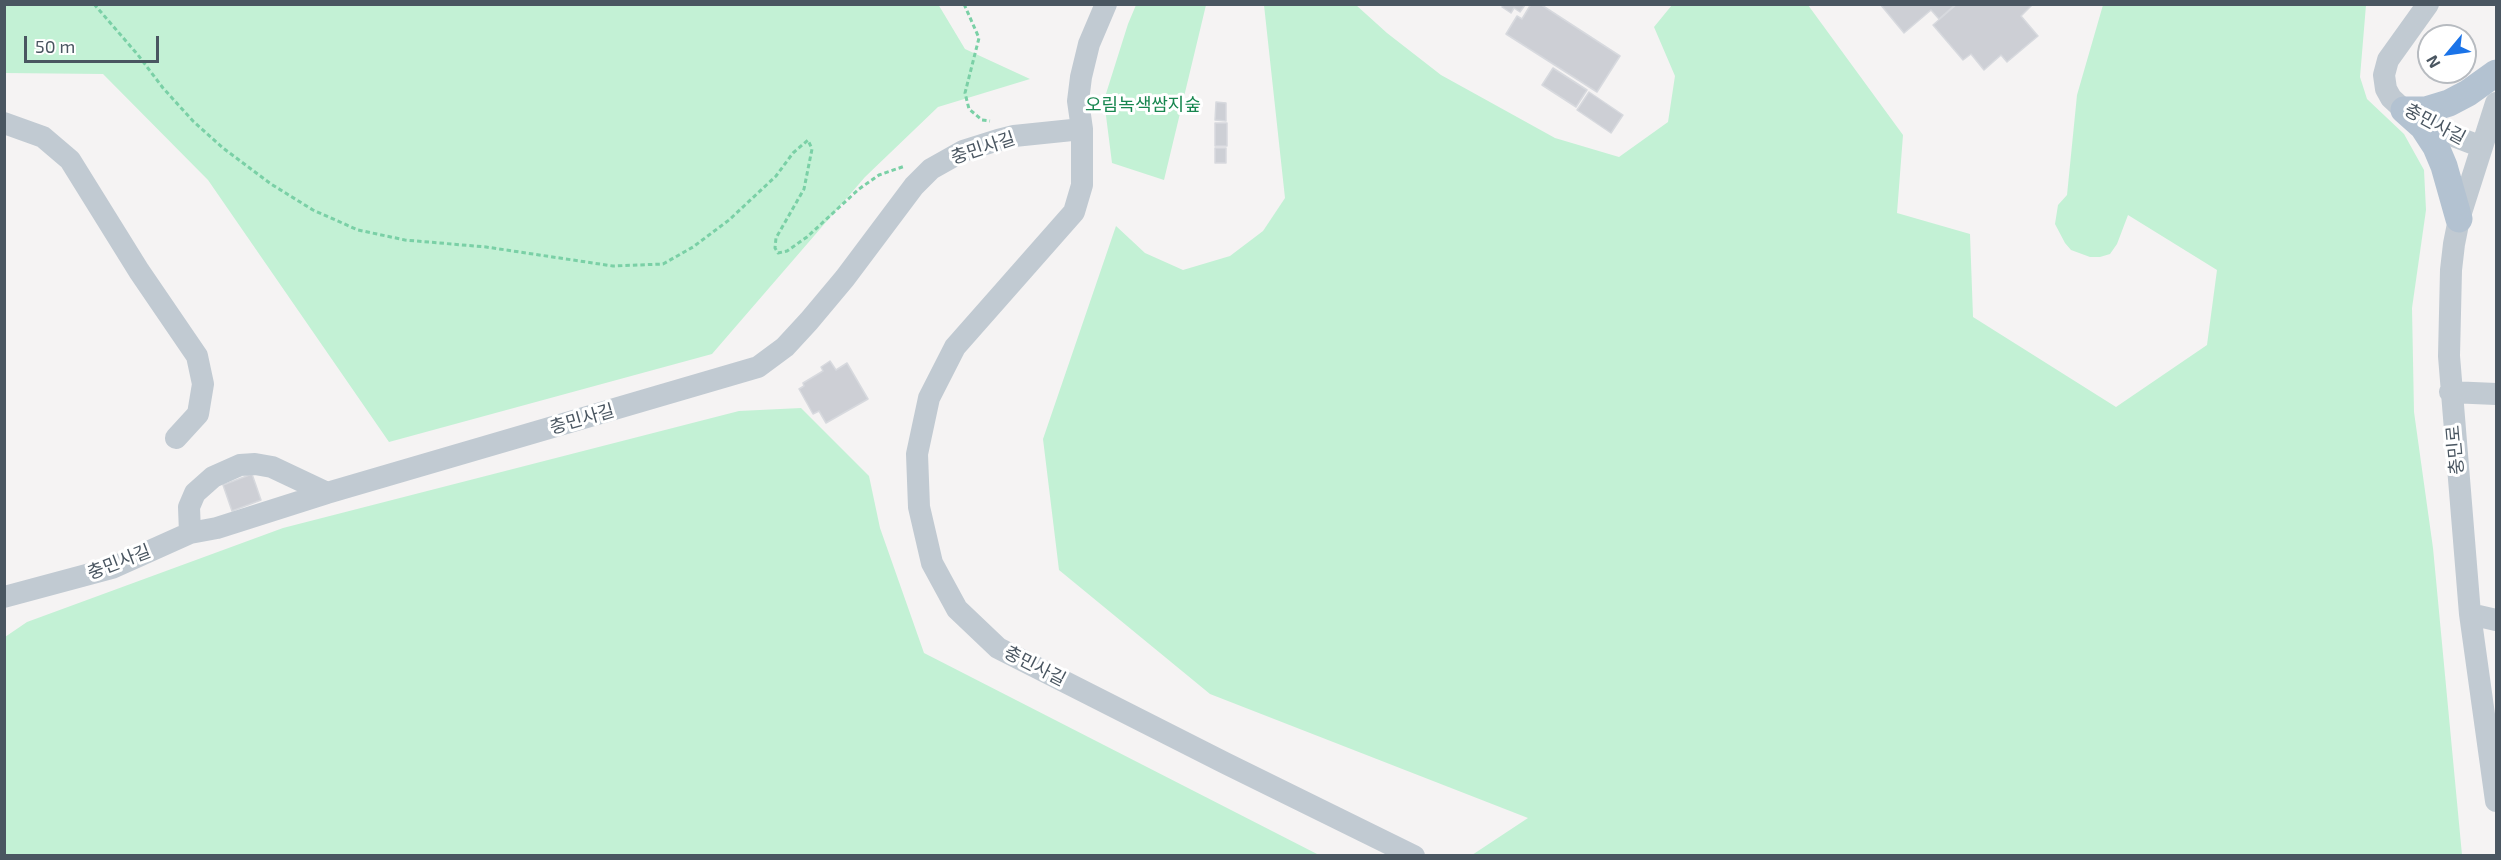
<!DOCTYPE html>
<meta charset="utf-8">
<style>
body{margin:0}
#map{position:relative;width:2501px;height:860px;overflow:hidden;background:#f5f3f3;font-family:"Exo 2",sans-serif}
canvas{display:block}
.frame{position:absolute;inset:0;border:6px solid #4a5661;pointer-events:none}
.north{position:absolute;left:2417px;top:24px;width:60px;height:60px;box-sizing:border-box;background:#fff;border:2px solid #b7bbc0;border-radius:50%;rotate:241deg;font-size:16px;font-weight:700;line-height:24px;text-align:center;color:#4a5661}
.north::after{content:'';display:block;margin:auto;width:21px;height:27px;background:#1a73e8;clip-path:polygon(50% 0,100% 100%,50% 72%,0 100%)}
.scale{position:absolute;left:24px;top:36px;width:135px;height:27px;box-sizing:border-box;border:3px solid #4a5661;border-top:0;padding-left:8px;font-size:18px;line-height:21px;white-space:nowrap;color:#4a5661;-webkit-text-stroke:4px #fff;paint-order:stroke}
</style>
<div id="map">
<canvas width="2501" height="860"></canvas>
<div class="frame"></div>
<div class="north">N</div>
<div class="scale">50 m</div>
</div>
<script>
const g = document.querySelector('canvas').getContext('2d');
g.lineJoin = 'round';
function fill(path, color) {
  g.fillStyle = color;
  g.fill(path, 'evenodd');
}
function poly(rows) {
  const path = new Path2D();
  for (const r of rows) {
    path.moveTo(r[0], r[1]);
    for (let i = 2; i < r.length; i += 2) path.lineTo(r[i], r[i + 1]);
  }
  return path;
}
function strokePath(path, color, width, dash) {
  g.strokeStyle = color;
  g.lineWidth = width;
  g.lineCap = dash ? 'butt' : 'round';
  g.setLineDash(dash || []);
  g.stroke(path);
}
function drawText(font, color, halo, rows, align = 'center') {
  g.font = font + ' "Exo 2","Noto Sans KR",sans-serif';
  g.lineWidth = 6;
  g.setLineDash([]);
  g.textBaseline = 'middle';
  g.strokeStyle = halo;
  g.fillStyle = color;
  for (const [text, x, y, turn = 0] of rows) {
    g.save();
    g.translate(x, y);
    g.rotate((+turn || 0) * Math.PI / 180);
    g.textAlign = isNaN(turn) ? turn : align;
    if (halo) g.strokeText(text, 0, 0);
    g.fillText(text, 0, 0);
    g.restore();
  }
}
fill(poly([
 [938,4,965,49,1030,79,938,107,865,177,712,354,389,442,208,180,103,74,5,73,5,5],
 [1136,5,1206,5,1164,180,1112,163,1104,100,1128,24],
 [1264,5,1356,5,1387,33,1441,75,1555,138,1619,157,1668,122,1675,76,1654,27,1672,5,1808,5,1903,135,1897,213,1970,234,1973,317,2116,407,2207,345,2217,270,2128,215,2117,244,2110,254,2100,257,2090,257,2071,250,2065,243,2055,224,2058,205,2067,195,2077,95,2103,5,2366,5,2360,77,2367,99,2404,134,2424,170,2426,210,2412,308,2414,412,2433,548,2462,855,1472,855,1528,818,1210,694,1059,570,1043,439,1116,226,1145,253,1183,270,1230,256,1263,231,1285,198],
 [801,408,869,476,880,528,924,653,1319,855,5,855,5,637,27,622,283,528,739,411]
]), '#c3f1d5');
const building = poly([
 [1504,4,1525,4,1525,5,1520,12,1514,8,1511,13,1502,7,1504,4],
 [1531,4,1540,4,1620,56,1597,92,1506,34,1517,16,1522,19,1531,4],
 [1880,4,1956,4,1939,19,1931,10,1904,33,1880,4],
 [1957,4,2033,4,2021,16,2038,36,2007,62,2001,55,1984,70,1971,54,1963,60,1933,25,1957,4],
 [1553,68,1587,90,1576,107,1542,85,1553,68],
 [1589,92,1623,115,1611,133,1577,110,1589,92],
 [1216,102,1226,103,1226,121,1215,120,1216,102],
 [1215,123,1227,123,1227,146,1215,146,1215,123],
 [1215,148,1226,148,1226,163,1215,163,1215,148],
 [830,361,836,370,847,363,868,399,826,423,819,411,813,414,799,389,804,386,803,383,823,371,821,367,830,361],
 [252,474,261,500,232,511,223,485,252,474]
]);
fill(building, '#cdcfd5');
strokePath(building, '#d7d9de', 1.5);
strokePath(poly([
 [94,4,138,55,163,88,193,121,223,148,271,184,313,210,358,230,405,240,486,247,613,266,663,264,693,247,729,220,776,176,793,153,808,140,812,149,804,189,776,238,775,248,778,253,787,251,807,237,859,189,879,175,905,166],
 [964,4,979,38,965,93,969,109,982,120,990,121]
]), '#7ad0a6', 3, [4.5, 3]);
strokePath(poly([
 [1106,4,1089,44,1081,77,1078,101,1082,129,1082,185,1074,212,955,347,929,398,917,454,919,507,932,563,957,609,998,648,1225,763,1414,856],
 [2428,4,2388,60,2384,75,2386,89,2391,98,2404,110,2443,132,2482,147],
 [2496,103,2459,219,2454,244,2451,270,2449,356,2470,614,2496,801],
 [4,123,43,137,70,160,139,271,197,356,203,384,198,414,176,438],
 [2450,392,2496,394],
 [190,533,189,507,195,493,213,477,240,465,255,464,272,467,327,493],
 [4,597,112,568,190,533,217,528,327,493,758,367,785,347,809,321,845,278,914,186,931,169,963,151,998,140,1014,136,1082,129],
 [2470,614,2496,620]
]), '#c1cad2', 22);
strokePath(poly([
 [2404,110,2423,127,2436,147,2444,166,2459,219],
 [2404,110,2426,110,2449,103,2468,93,2496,73]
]), '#b3c2d1', 27);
drawText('18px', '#17864f', '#fff', [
 ["오림녹색쌈지숲",1143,105]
]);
drawText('18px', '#4a5661', '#fff', [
 ["충민사길",2435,124,28],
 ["충민사길",983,148,-18],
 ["충민사길",582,419,-16],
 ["충민로",2455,450,-95],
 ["충민사길",119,562,-21],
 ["충민사길",1035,666,27]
]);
</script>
